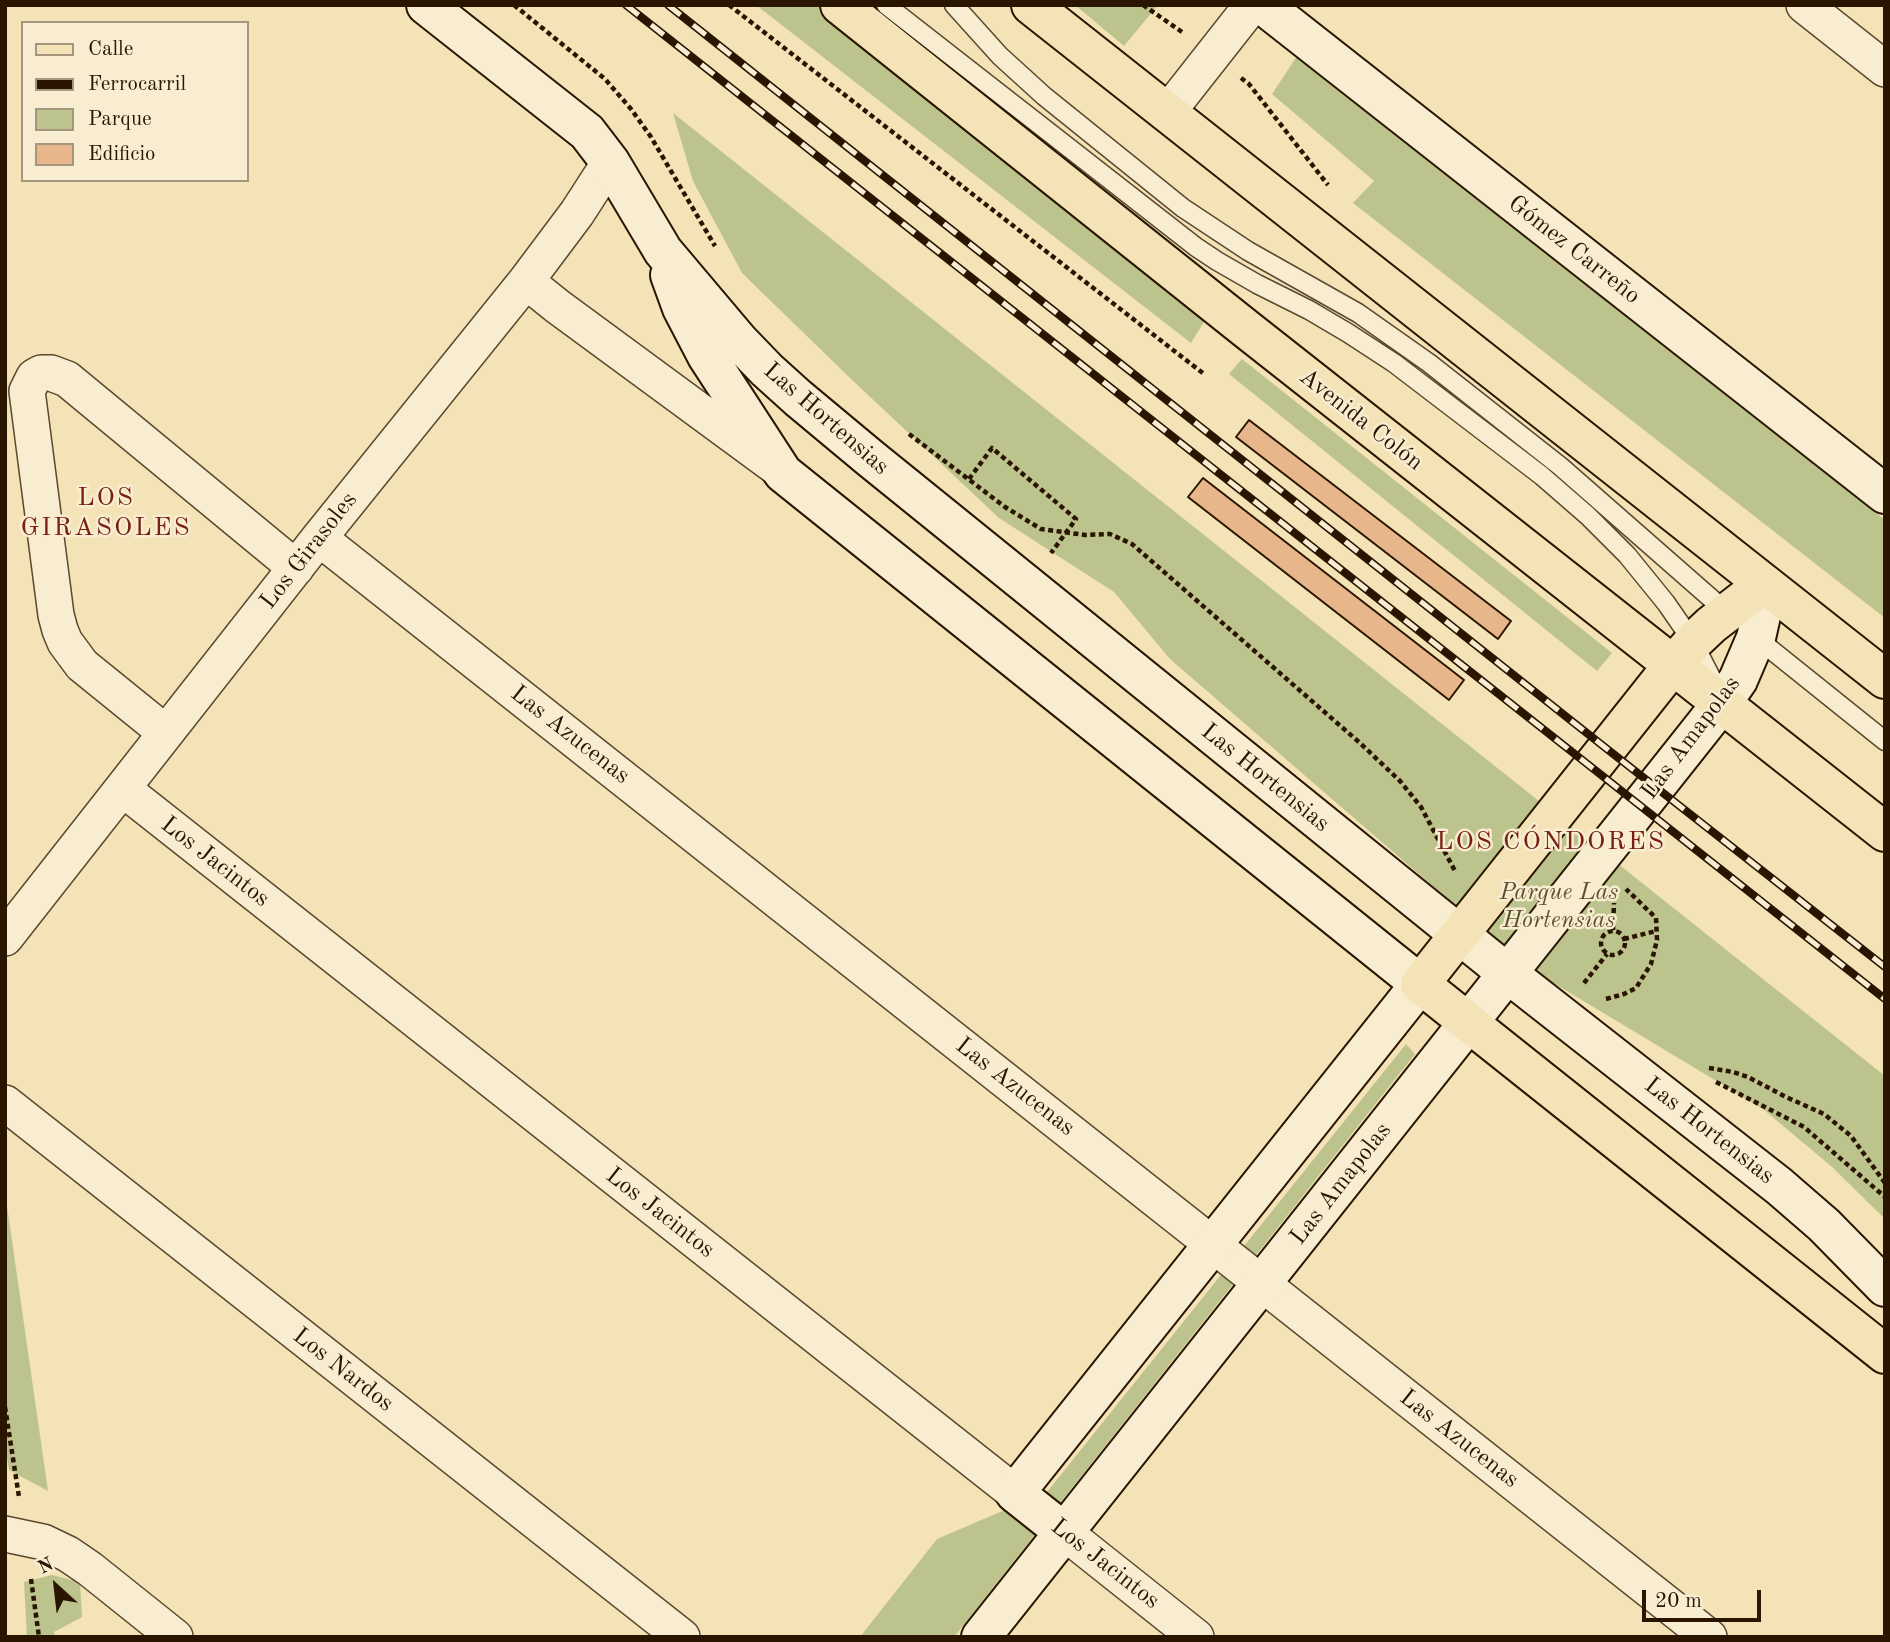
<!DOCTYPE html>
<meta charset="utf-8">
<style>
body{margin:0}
#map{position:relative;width:1890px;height:1642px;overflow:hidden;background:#f4e3b7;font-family:"Old Standard TT",serif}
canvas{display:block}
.frame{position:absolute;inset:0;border:7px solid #291500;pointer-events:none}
.legend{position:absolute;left:21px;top:21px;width:228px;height:161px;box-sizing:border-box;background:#f8edd0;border:2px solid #a5977d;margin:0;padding:9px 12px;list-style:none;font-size:21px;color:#291500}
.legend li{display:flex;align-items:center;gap:14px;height:35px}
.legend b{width:35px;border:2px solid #a5977d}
.north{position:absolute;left:21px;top:1551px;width:70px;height:70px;-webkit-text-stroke:5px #f8edd0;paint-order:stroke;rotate:333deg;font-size:19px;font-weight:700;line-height:28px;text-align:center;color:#291500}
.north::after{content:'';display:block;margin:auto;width:24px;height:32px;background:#291500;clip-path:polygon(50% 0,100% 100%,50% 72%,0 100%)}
.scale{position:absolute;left:1642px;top:1590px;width:119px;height:32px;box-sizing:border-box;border:4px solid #291500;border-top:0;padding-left:9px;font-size:21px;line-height:24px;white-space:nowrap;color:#291500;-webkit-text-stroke:5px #f8edd0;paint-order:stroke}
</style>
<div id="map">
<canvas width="1890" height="1642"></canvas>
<div class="frame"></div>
<ul class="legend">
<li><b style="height:9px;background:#f4e3b7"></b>Calle</li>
<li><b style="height:9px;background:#291500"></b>Ferrocarril</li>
<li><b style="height:19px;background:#bcc38d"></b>Parque</li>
<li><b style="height:19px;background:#e7b68b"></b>Edificio</li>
</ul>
<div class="north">N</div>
<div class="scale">20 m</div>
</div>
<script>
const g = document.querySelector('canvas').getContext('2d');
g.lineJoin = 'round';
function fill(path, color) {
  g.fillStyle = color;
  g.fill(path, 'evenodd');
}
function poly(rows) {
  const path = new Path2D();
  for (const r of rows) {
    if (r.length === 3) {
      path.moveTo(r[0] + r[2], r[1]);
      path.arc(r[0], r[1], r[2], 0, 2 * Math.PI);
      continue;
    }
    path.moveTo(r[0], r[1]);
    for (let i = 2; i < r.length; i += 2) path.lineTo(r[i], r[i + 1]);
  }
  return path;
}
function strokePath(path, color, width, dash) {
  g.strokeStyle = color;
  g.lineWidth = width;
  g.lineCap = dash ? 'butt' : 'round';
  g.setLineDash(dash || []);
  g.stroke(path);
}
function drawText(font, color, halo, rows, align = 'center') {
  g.font = font + ' "Old Standard TT",serif';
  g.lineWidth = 5;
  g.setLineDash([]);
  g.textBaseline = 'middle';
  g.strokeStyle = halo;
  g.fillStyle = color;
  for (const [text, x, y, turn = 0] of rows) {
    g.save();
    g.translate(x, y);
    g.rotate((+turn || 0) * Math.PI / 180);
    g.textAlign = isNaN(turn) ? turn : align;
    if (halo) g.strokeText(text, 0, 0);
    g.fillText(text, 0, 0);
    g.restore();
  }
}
fill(poly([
 [756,5,816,5,1205,320,1191,343],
 [1075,5,1158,5,1124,46],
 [1297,56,1885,520,1885,618,1353,203,1374,181,1272,94],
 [673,113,1885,1076,1885,1219,1831,1166,1763,1109,1517,961,1472,920,1170,659,1114,592,999,518,849,377,742,273,693,181],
 [1242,359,1612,653,1597,671,1229,374],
 [1406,1044,1415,1054,954,1637,860,1637,937,1539,1047,1492],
 [5,1192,48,1491,9,1470,5,1445],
 [52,1575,80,1582,82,1617,54,1632,55,1637,27,1637,24,1582]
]), '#bcc38d');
const building = poly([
 [1249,420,1511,621,1498,639,1236,437,1249,420],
 [1203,478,1464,680,1449,700,1188,497,1203,478]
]);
fill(building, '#e7b68b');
strokePath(building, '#291500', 2);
const lane = poly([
 [886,5,1196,247,1217,261,1257,284,1309,310,1348,333,1394,363,1542,476,1588,516,1627,555,1666,603,1693,642,1716,687],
 [954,5,1000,56,1044,96,1183,208,1248,251,1358,313,1429,363,1560,466,1730,615],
 [1754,636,1885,741]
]);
const street = poly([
 [1804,5,1885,69],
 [1167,113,1252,5],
 [526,281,557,306,776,467],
 [319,538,1709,1637],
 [166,733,82,665,65,642,60,630,56,615,27,391,34,377,41,373,51,373,67,379,296,568],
 [123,789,1015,1493],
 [5,938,319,538,526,281,577,213,610,162],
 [5,1103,682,1637],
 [1064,1532,1196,1637],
 [5,1534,43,1542,68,1554,90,1569,175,1637]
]);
const secondary = poly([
 [426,5,587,132,610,162,663,251,739,341,767,370,798,398,870,458,1507,973,1779,1186,1824,1225,1885,1287],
 [1263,5,1885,494],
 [670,275,682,308,707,356,783,473,1420,984,1015,1493,1064,1532],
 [981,1637,1722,703,1738,680,1756,638,1762,611,1764,584]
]);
const primary = poly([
 [840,5,1245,328,1885,832],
 [1031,5,1885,679],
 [1764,584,1711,625,1693,642,1673,665,1420,984,1885,1354]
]);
strokePath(lane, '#5c482e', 21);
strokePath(street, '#5c482e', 38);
strokePath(secondary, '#291500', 42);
strokePath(primary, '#291500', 42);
strokePath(poly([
 [514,5,605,79,631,109,651,137,715,246],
 [729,5,1204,374],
 [1143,5,1182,32],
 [1241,78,1249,84,1328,185],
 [909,434,1005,507,1041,529,1085,535,1110,534,1132,544,1360,743,1400,781,1421,807,1456,873],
 [969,479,992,448,1076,519,1051,553],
 [1613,930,1614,903],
 [1613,943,12],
 [1624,939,1656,931],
 [1584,983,1607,954],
 [1606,999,1624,994,1636,988,1651,964,1657,940,1656,918,1626,889],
 [1709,1068,1733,1072,1748,1077,1786,1097,1824,1114,1851,1136,1885,1183],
 [1716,1082,1804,1127,1885,1197],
 [5,1407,19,1497],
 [31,1579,39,1637]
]), '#291500', 4.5, [5, 3.5]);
strokePath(lane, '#f8edd0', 18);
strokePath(street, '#f8edd0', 35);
strokePath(secondary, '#f8edd0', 38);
strokePath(primary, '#f4e3b7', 38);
const rail = poly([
 [626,5,1885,999],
 [668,5,1607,749,1885,967]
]);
strokePath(rail, '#291500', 8);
strokePath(rail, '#f8edd0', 5, [16]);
drawText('24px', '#291500', '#f8edd0', [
 ["Gómez Carreño",1574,250,38],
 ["Las Hortensias",826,419,41],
 ["Avenida Colón",1361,420,38],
 ["Los Girasoles",309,551,-52],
 ["Las Azucenas",570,735,38],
 ["Las Amapolas",1691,738,-53],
 ["Las Hortensias",1265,778,39],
 ["Los Jacintos",215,862,38],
 ["Las Azucenas",1015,1087,38],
 ["Las Hortensias",1709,1131,38],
 ["Las Amapolas",1341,1184,-52],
 ["Los Jacintos",660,1213,38],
 ["Los Nardos",343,1370,38],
 ["Las Azucenas",1459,1439,38],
 ["Los Jacintos",1105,1564,38]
]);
drawText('italic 24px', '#5c5231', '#f8edd0', [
 ["Parque Las",1559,893],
 ["Hortensias",1559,921]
]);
g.letterSpacing = '2px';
drawText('26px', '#7a1f14', '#f8edd0', [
 ["LOS",106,498],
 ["GIRASOLES",106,528],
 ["LOS CÓNDORES",1551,842]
]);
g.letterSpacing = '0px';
</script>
